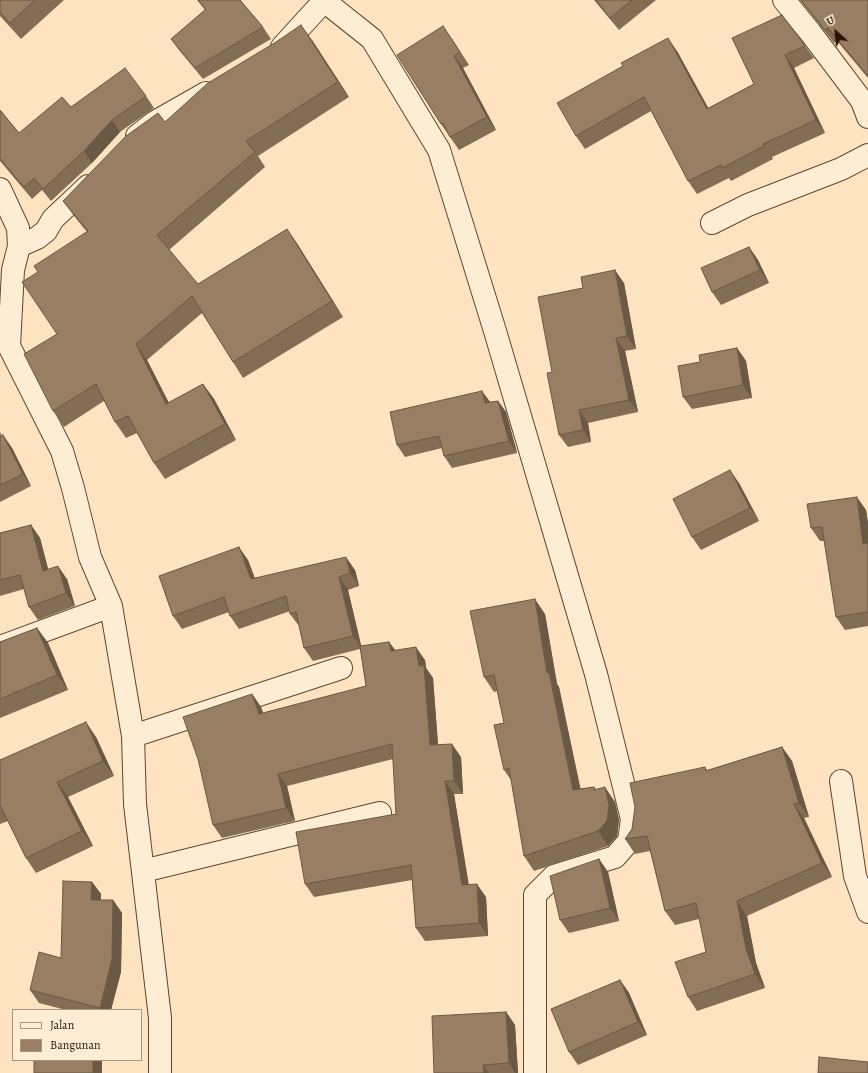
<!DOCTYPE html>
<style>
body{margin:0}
#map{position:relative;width:868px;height:1073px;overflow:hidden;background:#fde3bf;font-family:Alegreya,serif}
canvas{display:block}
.legend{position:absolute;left:12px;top:1009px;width:130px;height:52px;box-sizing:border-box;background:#feedd5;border:1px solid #aa9580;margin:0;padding:5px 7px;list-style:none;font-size:12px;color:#2b1200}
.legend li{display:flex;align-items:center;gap:8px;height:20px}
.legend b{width:20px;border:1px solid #aa9580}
.north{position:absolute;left:816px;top:12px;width:40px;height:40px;-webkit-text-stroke:3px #feedd5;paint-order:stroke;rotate:333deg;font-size:11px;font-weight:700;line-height:16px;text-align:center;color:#2b1200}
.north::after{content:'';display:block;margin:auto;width:14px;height:18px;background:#2b1200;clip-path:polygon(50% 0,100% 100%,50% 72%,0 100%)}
</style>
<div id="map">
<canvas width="868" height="1073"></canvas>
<ul class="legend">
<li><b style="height:5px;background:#feedd5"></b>Jalan</li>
<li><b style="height:11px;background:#987f63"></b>Bangunan</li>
</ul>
<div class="north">U</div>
</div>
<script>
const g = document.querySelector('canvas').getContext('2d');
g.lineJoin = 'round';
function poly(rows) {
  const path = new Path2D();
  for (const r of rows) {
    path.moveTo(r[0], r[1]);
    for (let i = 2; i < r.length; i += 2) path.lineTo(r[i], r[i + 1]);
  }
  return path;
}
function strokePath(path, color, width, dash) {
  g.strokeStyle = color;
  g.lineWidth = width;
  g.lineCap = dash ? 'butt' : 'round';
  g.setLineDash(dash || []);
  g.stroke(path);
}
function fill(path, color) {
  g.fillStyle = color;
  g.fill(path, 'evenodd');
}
const minor = poly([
 [323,0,372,39,439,150,495,331,596,674,632,819,629,841,615,857,554,876,535,895,535,1073],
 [784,0,810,32,862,101,868,117],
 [282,47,324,1],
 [137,136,155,122,206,93],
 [0,189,18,228,19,246,13,270,9,346,62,451,73,488,90,557,111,606,133,736,135,804,160,1018,160,1073],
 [712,223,748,205,841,169,868,155],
 [19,246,37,238,46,231,53,219,88,186],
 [0,647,111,606],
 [133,736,341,668],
 [841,781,855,876,868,912],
 [143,871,380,813]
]);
strokePath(minor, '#604630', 24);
strokePath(minor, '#feedd5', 22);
fill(poly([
 [0,0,64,0,21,39,0,16],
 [197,0,240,0,263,27,271,39,203,79,179,50,171,39,205,10],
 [594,0,656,0,619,30],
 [800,0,868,0,868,78,837,41,834,43],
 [443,26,469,65,463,68,496,130,459,150,441,124],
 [732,38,805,46,814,58,794,68,825,133,772,157,773,159,731,181,729,178,697,194,688,181,651,111,585,149,576,136,677,51,708,108,754,84],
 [312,40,349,97,258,156,265,167,169,250,198,284,287,229,298,245,343,317,243,378,233,362,202,313,147,360,169,403,203,384,214,399,236,440,165,479,154,463,137,433,126,438,115,422,104,401,64,427,53,411,57,334,38,272,87,232,74,216,63,201,165,122],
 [146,96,154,108,120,132,92,163,51,201,42,190,32,199,0,161,0,110,19,133,71,107],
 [749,247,758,260,769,283,721,305,712,292],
 [624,283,636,349,625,351,638,412,588,423,591,442,568,447,559,435,552,372],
 [737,348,746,361,752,398,692,409,683,397,700,362],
 [498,401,506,412,517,453,452,468,444,456,442,448,405,457,397,445,490,402],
 [0,432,2,436,3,435,12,448,31,486,0,502],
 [739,483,759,521,701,550,692,537],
 [866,510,868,523,868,626,845,630,836,617,824,541,820,541,811,528],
 [31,525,40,538,48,569,67,579,75,606,38,620,29,607,24,589,0,596,0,533],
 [248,560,255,579,355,570,359,586,348,590,361,646,389,642,395,650,425,660,426,668,433,678,438,745,461,757,463,794,454,794,468,885,486,897,488,936,425,941,416,928,412,880,314,897,305,884,396,814,393,759,287,786,295,821,222,838,213,825,252,694,261,707,263,713,366,686,360,649,313,661,304,648,299,626,290,614,290,611,239,629,230,616,229,612,182,629,173,616],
 [545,614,557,684,559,687,580,789,594,787,596,789,615,802,619,820,617,836,608,846,534,871,524,856,511,780,504,770,504,723,497,691,494,692,484,677],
 [37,628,48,643,68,690,0,718,0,642],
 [96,737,114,776,68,797,93,846,36,873,26,858,8,821,0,824,0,760],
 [782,747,792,761,809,817,804,818,832,877,747,916,756,963,765,988,697,1011,688,997,706,952,699,919,675,925,665,911,650,851,635,854,625,839,632,829,635,807,705,767,707,770],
 [599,859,608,872,619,921,569,933,560,920],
 [92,882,101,894,101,900,113,900,122,913,121,972,111,1010,66,1010,39,1003,30,990,61,958],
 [620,980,629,993,647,1035,578,1065,569,1052],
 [506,1012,515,1025,518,1073,434,1073]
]), '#836d55');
fill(poly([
 [301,25,312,40,349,97,338,82],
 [443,26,452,39,469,65,460,52],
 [668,38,677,51,716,122,707,109],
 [785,55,794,68,825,133,816,120],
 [454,56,463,68,496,130,487,117],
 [112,120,120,132,92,163,84,151],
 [287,229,298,245,343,317,332,301],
 [749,247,758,260,769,283,760,270],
 [615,270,624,283,636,349,627,336],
 [616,338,625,351,638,412,629,400],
 [136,344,147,360,177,419,166,404],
 [737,348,746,361,752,398,743,385],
 [203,384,214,399,236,440,225,424],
 [482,391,491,403,485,403],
 [498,401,506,412,517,453,509,441],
 [579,410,588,423,591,442,583,430],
 [3,435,12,448,31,486,23,474],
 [730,470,739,483,759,521,750,508],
 [857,497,866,510,868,523,868,550,863,544],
 [31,525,40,538,52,584,43,571],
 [239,547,248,560,260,592,251,579],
 [346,557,355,570,359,586,350,573],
 [58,566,67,579,75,606,66,593],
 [339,577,348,590,362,649,353,636],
 [535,599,545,614,557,684,559,687,584,805,573,790,547,673],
 [37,628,48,643,68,690,57,675],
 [389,642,398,654,391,651],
 [416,647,425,660,426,668,433,678,439,758,430,745],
 [252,694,261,707,268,726,259,714],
 [86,722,96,737,114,776,103,761],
 [452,744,461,757,463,794,454,781],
 [782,747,792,761,809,817,799,803],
 [278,774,287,786,295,821,286,808],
 [445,781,454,794,471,898,462,885],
 [57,782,68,797,93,846,82,831],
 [605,787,615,802,619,820,617,836,608,846,598,831],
 [794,804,804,818,832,877,822,863],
 [599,859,608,872,619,921,610,908],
 [92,882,101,894,100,912,91,900],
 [477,884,486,897,488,936,479,923],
 [113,900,122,913,121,972,111,1010,101,1010,100,1008],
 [737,901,747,916,756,963,765,988,755,974,746,949],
 [620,980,629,993,647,1035,638,1022],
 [506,1012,515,1025,518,1073,515,1073,509,1063],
 [93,1060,102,1060,102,1073,93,1073],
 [483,1065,489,1073,484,1073]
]), '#6a5945');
const building = poly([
 [0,0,35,0,10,23,0,12,0,0],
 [198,0,240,0,263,27,195,68,171,39,206,9,198,0],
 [596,0,632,0,610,18,596,0],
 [801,0,868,0,868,76,828,28,825,30,801,0],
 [782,15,805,46,785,55,816,120,763,144,764,146,722,168,721,165,688,181,644,97,576,136,557,103,623,66,621,63,668,38,707,109,754,84,732,38,782,15],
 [301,25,338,82,246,141,255,152,157,235,198,284,287,229,332,301,233,362,192,296,136,344,166,404,203,384,225,424,154,463,128,416,115,422,96,384,53,411,24,354,57,334,22,282,38,272,34,266,88,231,63,201,126,136,158,113,165,122,208,83,276,42,301,25],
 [443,26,460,52,454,56,487,117,450,137,443,123,441,124,397,55,443,26],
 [125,68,146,96,112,120,84,151,43,189,34,178,24,187,0,159,0,110,19,133,62,97,71,107,125,68],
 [749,247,760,270,712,292,701,268,749,247],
 [615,270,627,336,616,338,629,400,579,410,583,430,559,435,547,373,552,372,538,297,583,288,581,277,615,270],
 [737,348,743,385,683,397,678,366,700,362,699,355,737,348],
 [482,391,485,403,498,401,509,441,444,456,439,436,397,445,390,412,482,391],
 [3,435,23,474,0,485,0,436,0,437,3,435],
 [730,470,750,508,692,537,673,499,730,470],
 [857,497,863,544,868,543,868,612,836,617,822,527,811,528,807,504,857,497],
 [31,525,43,571,58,566,66,593,29,607,20,575,0,580,0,533,31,525],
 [239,547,251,579,346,557,350,573,339,577,353,636,304,648,296,612,290,614,286,596,230,616,224,597,173,616,159,576,239,547],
 [535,599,547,673,549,672,573,790,594,787,594,790,605,787,609,805,607,821,598,831,524,856,509,768,504,770,494,725,504,723,494,675,484,677,470,611,535,599],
 [37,628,57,675,0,699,0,642,37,628],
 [389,642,391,651,416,647,419,666,424,665,430,745,452,744,454,781,445,781,462,885,477,884,479,923,416,928,411,865,305,884,296,832,396,814,392,744,278,774,286,808,213,825,198,759,183,717,252,694,259,714,366,686,360,646,389,642],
 [86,722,103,761,57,782,82,831,26,858,0,805,0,760,86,722],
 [782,747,799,803,794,804,822,863,737,901,746,949,755,974,688,997,675,962,706,952,696,903,665,911,647,836,625,839,632,829,635,807,630,783,705,767,706,771,782,747],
 [599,859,610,908,560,920,550,876,599,859],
 [63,881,92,882,91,900,113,900,112,959,100,1008,30,990,39,952,61,958,63,881],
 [620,980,638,1022,569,1052,551,1009,620,980],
 [506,1012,509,1063,483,1065,484,1073,434,1073,432,1016,506,1012],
 [819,1057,868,1062,868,1073,818,1073,819,1057],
 [34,1060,93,1060,93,1073,34,1073,34,1060]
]);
fill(building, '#987f63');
strokePath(building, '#6a5945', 1);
</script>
